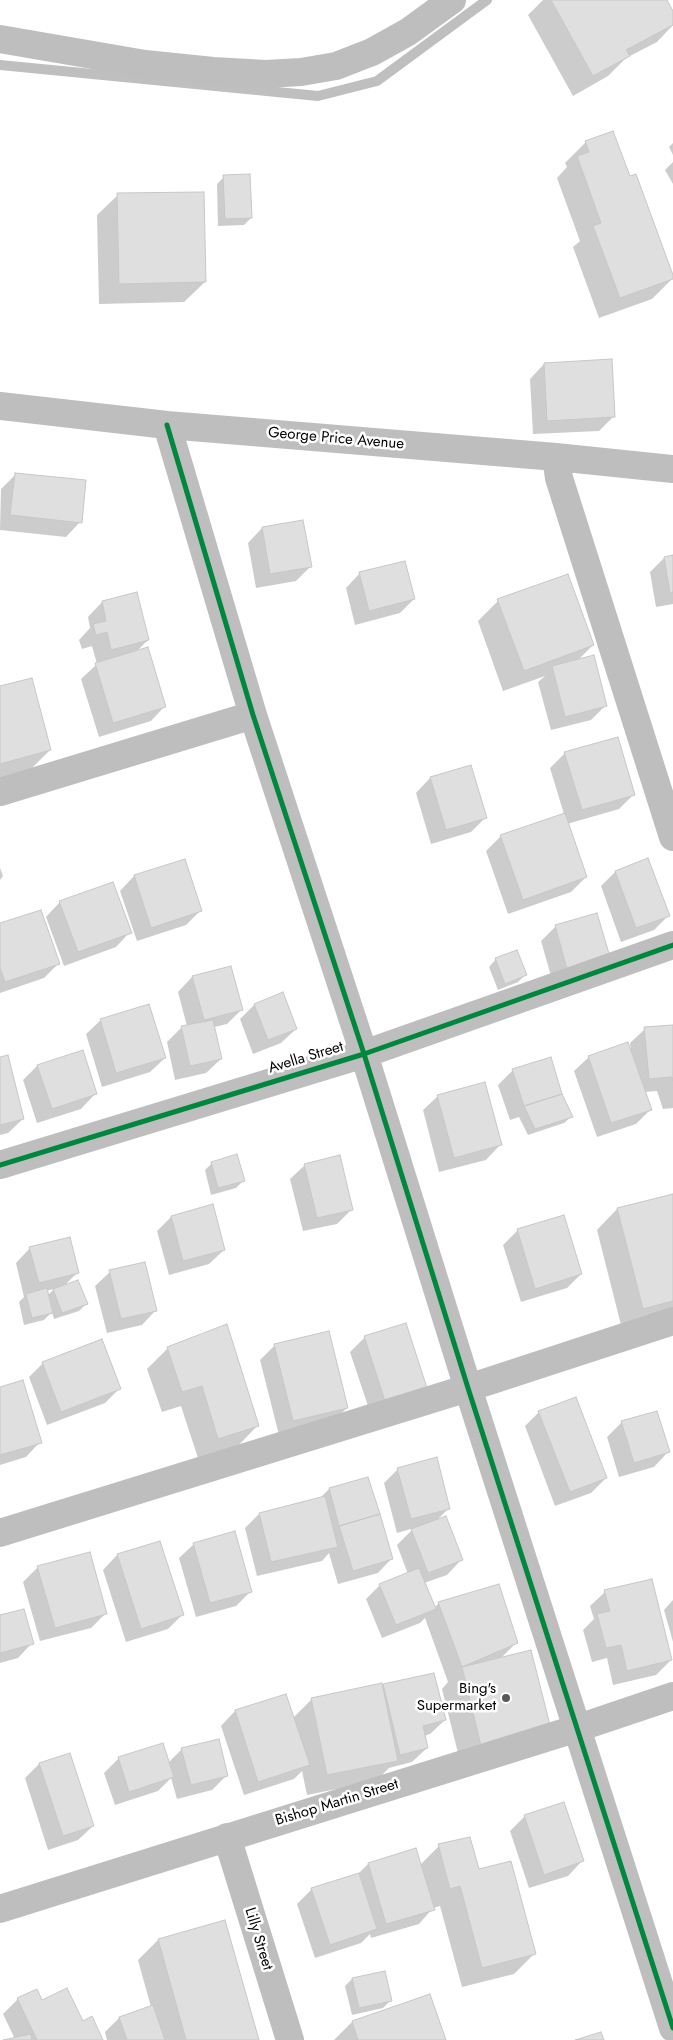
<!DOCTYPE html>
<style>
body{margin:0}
canvas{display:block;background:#fff}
</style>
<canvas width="673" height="2040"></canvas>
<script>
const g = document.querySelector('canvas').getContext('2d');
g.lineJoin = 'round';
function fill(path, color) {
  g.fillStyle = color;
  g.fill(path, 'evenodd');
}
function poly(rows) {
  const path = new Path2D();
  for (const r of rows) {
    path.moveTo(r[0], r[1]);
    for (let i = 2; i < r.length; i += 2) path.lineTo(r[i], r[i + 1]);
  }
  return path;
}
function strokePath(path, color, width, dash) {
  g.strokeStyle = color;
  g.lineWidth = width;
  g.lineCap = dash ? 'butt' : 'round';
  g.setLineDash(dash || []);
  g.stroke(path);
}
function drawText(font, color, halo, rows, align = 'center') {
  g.font = font + ' Jost,sans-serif';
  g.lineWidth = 5;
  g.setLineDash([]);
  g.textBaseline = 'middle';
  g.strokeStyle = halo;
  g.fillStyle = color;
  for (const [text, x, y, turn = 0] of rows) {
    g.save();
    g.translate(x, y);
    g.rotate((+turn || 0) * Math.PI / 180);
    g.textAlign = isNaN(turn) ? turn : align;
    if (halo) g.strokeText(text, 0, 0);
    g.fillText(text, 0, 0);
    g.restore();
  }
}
fill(poly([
 [543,0,665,0,673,14,673,25,657,42,626,58,608,76,573,96,528,15],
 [586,142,629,178,673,278,652,299,599,318,573,247,580,241,557,178,567,167,565,163],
 [673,143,673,155,669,147],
 [673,162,673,184,665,170],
 [224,177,251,218,244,225,218,226,217,184],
 [118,195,205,282,184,302,99,304,97,215],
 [544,364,614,416,599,431,533,434,530,379],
 [15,475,80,522,66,537,0,530,1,489],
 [262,528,310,567,296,581,256,588,248,543],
 [673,556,673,604,656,607,650,572,664,558],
 [360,573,414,599,400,613,355,625,346,588],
 [498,601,593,645,577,661,606,705,591,720,551,730,538,682,545,676,503,691,478,621],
 [102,602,148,640,136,652,165,706,151,721,99,737,81,679,97,664,92,646,82,649,79,640,90,628,88,617],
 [0,687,50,750,30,770,0,778],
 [565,753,634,794,619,809,567,824,586,877,571,892,508,914,486,851,501,836,564,814,550,768],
 [470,766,486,817,471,832,431,844,416,793,430,778],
 [184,860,201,910,186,925,137,941,120,891,134,876],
 [648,860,668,916,654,930,621,942,601,886,615,872],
 [0,868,3,876,0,880],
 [60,902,130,932,116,947,64,966,46,917],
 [0,924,58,964,44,978,0,993],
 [556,926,608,957,553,983,541,941],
 [496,959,525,975,518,982,498,990,489,967],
 [192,977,242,1009,227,1024,214,1027,221,1059,206,1073,175,1080,167,1042,182,1027,187,1026,178,992],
 [254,1005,296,1029,281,1043,253,1054,240,1019],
 [101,1020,165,1058,150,1072,102,1087,86,1034],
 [673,1026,673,1108,663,1109,657,1091,644,1092,650,1110,636,1124,597,1137,574,1071,589,1057,631,1050,630,1043,645,1029],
 [0,1059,23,1119,8,1133,0,1135],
 [37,1066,95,1094,81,1109,37,1123,23,1080],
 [513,1070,561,1094,572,1116,564,1123,528,1135,519,1117,510,1120,498,1085],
 [438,1096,500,1145,486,1160,439,1172,423,1110],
 [212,1163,243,1181,236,1188,211,1195,205,1170],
 [305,1165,351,1210,337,1224,303,1231,290,1179],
 [673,1195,673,1316,622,1329,597,1230,617,1209],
 [171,1217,224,1250,209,1264,169,1275,157,1231],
 [518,1230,581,1274,567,1288,521,1302,503,1245],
 [30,1248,77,1273,64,1286,86,1304,79,1311,54,1319,52,1312,44,1320,24,1325,19,1302,24,1297,16,1263],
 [54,1289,47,1296,46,1291],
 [110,1272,156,1310,142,1325,107,1333,95,1286],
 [328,1333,347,1408,332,1422,279,1435,260,1360,274,1346],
 [365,1337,425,1388,371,1415,350,1352],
 [168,1348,258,1425,238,1446,198,1458,181,1406,162,1412,147,1369],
 [43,1363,119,1389,105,1403,47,1425,29,1377],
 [0,1388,40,1442,26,1457,0,1465],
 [539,1412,606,1478,591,1493,555,1506,525,1426],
 [622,1422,668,1452,654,1467,619,1477,607,1437],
 [398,1469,449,1508,436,1521,461,1560,447,1575,424,1583,434,1608,439,1603,517,1642,500,1659,549,1729,461,1765,442,1689,448,1682,425,1618,420,1623,382,1638,366,1599,380,1585,408,1574,397,1545,414,1528,397,1533,384,1483],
 [368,1478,392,1558,378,1573,338,1584,329,1553,322,1561,257,1576,245,1528,259,1514,319,1499,329,1489],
 [194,1544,251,1591,236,1606,196,1617,179,1558],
 [117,1555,183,1614,168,1629,126,1642,103,1570],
 [38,1567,106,1613,91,1628,40,1641,23,1582],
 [605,1592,671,1660,656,1675,613,1685,607,1658,592,1662,583,1630,594,1619,590,1606],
 [673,1600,673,1642,664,1610],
 [0,1617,32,1643,18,1658,0,1663],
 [384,1685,445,1720,430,1734,424,1736,427,1748,412,1762,389,1768,376,1781,307,1795,302,1771,294,1779,244,1795,221,1726,235,1711,285,1695,293,1718,312,1699,381,1688],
 [182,1749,227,1775,212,1790,177,1799,171,1778,158,1791,115,1805,104,1773,119,1758,168,1763],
 [69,1754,93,1826,78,1840,48,1850,25,1778,39,1764],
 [525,1816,582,1861,568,1876,529,1888,510,1831],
 [439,1846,478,1871,535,1953,514,1974,462,1987,440,1906,433,1908,419,1924,371,1938,370,1934,361,1943,315,1958,297,1904,312,1889,358,1874,368,1864,420,1865],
 [158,1940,257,2040,107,2040,105,2032,119,2018,151,2007,138,1960],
 [384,1972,391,2000,383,2008,352,2015,345,1986,352,1979],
 [429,1995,445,2040,334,2040,352,2022],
 [18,1999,41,2001,82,2023,102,2040,10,2040,15,2039,3,2014]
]), '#0003');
strokePath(poly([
 [0,65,318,96,377,81,487,0]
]), '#bfbfbf', 10);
const building = poly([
 [551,0,667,0,673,11,673,25,626,50,630,56,593,76,551,0],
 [613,131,630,176,636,174,673,275,673,279,620,298,593,226,601,223,577,156,589,152,585,141,613,131],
 [250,174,252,218,225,219,223,175,250,174],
 [204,192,206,282,119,284,117,193,204,192],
 [612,359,615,417,547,421,544,363,612,359],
 [15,473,86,480,82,523,10,515,15,473],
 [303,520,312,567,270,574,262,527,303,520],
 [673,555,673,592,670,593,664,557,673,555],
 [405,561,415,599,369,611,359,572,405,561],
 [568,574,594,645,524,671,497,599,568,574],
 [137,592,149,640,111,650,107,632,96,635,93,624,106,621,102,601,137,592],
 [148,647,166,707,113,723,95,663,148,647],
 [594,655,607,706,565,717,552,666,594,655],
 [32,678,51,750,0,764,0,686,32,678],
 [618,737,635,795,582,810,564,752,618,737],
 [471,765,487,818,446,830,430,777,471,765],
 [565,813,587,877,523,900,500,835,565,813],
 [648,858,670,916,636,928,615,871,648,858],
 [185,859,202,911,151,928,134,875,185,859],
 [113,882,132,933,78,952,59,901,113,882],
 [41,910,60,964,5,982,0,968,0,923,41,910],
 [597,913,610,957,567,969,555,925,597,913],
 [517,950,527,975,505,984,495,958,517,950],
 [231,966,243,1010,204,1020,192,976,231,966],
 [283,992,297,1029,268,1040,254,1004,283,992],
 [149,1004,166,1058,116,1073,100,1019,149,1004],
 [213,1020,222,1059,190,1066,181,1026,213,1020],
 [673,1025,673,1081,672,1077,649,1079,644,1027,673,1025],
 [628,1042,652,1110,611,1123,588,1056,628,1042],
 [83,1050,97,1094,52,1109,37,1065,83,1050],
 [8,1055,24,1119,0,1125,0,1057,8,1055],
 [551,1057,562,1094,524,1106,512,1069,551,1057],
 [485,1082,502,1145,454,1158,437,1095,485,1082],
 [562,1094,573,1117,535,1129,524,1106,562,1094],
 [237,1154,245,1181,218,1188,211,1162,237,1154],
 [340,1155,353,1210,317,1218,304,1164,340,1155],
 [673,1194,673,1301,643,1309,617,1208,673,1194],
 [213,1204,225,1250,183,1261,171,1216,213,1204],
 [564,1215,582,1274,535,1289,517,1229,564,1215],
 [70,1237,79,1273,39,1283,29,1247,70,1237],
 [145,1262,157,1311,121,1319,109,1270,145,1262],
 [78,1280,88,1304,62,1313,53,1289,78,1280],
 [47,1288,53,1313,32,1318,26,1294,47,1288],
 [406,1323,427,1388,385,1401,364,1336,406,1323],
 [227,1324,259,1426,218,1439,202,1386,182,1392,167,1347,227,1324],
 [329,1331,348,1408,293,1421,274,1344,329,1331],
 [102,1339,121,1389,61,1412,42,1362,102,1339],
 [23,1380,42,1443,0,1455,0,1387,23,1380],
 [576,1397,607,1478,570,1492,538,1411,576,1397],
 [657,1411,670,1452,634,1463,621,1421,657,1411],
 [437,1457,450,1509,411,1519,397,1468,437,1457],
 [368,1477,380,1514,339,1526,329,1488,368,1477],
 [325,1496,338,1547,271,1562,259,1513,325,1496],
 [380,1514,393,1559,353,1571,339,1526,380,1514],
 [446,1516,463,1560,428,1573,411,1529,446,1516],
 [235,1531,252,1592,210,1603,193,1543,235,1531],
 [160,1541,184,1615,141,1629,117,1554,160,1541],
 [90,1552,107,1614,55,1628,37,1566,90,1552],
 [419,1568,436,1609,396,1625,379,1584,419,1568],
 [652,1579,672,1660,627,1671,621,1645,606,1648,597,1614,610,1611,604,1590,652,1579],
 [499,1584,518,1643,462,1667,438,1602,499,1584],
 [24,1609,34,1644,0,1653,0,1615,24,1609],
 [531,1650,551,1729,481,1746,462,1667,531,1650],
 [434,1673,446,1720,423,1726,428,1748,400,1755,383,1684,434,1673],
 [382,1683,398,1761,327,1775,311,1698,382,1683],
 [286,1694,310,1765,258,1782,235,1710,286,1694],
 [219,1739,228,1776,191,1785,181,1748,219,1739],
 [163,1743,174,1777,129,1792,118,1757,163,1743],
 [70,1753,94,1826,63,1836,39,1763,70,1753],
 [564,1802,584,1861,544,1875,524,1815,564,1802],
 [470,1837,479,1869,511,1861,536,1954,482,1968,460,1886,450,1889,438,1844,470,1837],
 [416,1848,435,1910,386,1924,368,1863,416,1848],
 [359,1873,377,1929,330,1945,311,1888,359,1873],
 [225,1920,259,2040,186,2040,158,1939,225,1920],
 [385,1971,392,2001,359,2008,352,1978,385,1971],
 [67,1988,83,2021,92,2016,103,2040,37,2040,17,1998,37,1989,42,2000,67,1988],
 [430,1994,446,2040,358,2040,352,2021,430,1994],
 [153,2005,165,2040,127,2040,119,2017,153,2005],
 [601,2032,604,2040,575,2040,601,2032],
 [31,2034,32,2040,3,2040,31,2034]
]);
fill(building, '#dfdfdf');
strokePath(building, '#c7c7c7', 1);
strokePath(poly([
 [0,39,145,64,213,71,266,74,301,72,336,66,372,52,408,32,452,0],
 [0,406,167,425,556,457,673,469],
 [167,425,253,715,364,1054,468,1388,673,2028],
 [556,457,559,478,673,837],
 [0,792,253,715],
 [0,1165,364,1054,673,945],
 [0,1533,468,1388,673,1321],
 [227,1837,290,2040],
 [0,1909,578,1728,673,1696]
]), '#bebebe', 28);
strokePath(poly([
 [167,425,253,715,364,1054,468,1388,673,2028],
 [0,1165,364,1054,673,945]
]), '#00873e', 5);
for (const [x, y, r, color] of [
 [506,1698,5,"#595959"]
]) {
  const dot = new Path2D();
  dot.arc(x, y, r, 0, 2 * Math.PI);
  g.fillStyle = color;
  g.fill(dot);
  strokePath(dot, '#fff', 2);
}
drawText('15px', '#000', '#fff', [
 ["George Price Avenue",336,439,5],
 ["Avella Street",306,1058,-17],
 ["Bishop Martin Street",337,1803,-17],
 ["Lilly Street",258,1939,73]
]);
drawText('15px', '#000', '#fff', [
 ["Bing's",496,1689],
 ["Supermarket",496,1706]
], 'right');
</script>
